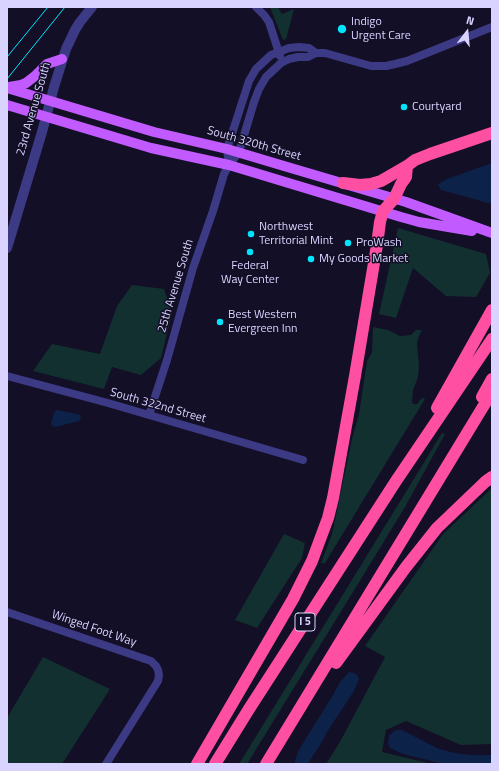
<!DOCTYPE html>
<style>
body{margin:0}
#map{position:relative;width:499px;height:771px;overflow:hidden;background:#130f26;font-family:"Titillium Web",sans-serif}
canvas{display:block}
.frame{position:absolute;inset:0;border:8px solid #d9d4ff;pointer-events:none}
.north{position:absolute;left:447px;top:12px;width:40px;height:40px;-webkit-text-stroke:3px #130f26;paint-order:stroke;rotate:16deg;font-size:11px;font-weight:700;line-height:16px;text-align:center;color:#d9d4ff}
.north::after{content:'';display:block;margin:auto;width:14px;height:18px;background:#d9d4ff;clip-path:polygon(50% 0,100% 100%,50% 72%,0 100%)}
</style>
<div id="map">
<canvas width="499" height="771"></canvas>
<div class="frame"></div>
<div class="north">N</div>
</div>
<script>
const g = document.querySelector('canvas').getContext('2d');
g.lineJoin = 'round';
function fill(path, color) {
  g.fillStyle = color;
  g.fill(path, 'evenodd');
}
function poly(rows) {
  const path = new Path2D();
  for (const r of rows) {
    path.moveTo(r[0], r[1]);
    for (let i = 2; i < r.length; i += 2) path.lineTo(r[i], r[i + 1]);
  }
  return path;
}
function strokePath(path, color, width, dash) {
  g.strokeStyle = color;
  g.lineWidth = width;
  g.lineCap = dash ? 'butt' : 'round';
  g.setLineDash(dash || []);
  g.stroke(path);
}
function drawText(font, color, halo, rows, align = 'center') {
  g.font = font + ' "Titillium Web",sans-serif';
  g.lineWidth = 3;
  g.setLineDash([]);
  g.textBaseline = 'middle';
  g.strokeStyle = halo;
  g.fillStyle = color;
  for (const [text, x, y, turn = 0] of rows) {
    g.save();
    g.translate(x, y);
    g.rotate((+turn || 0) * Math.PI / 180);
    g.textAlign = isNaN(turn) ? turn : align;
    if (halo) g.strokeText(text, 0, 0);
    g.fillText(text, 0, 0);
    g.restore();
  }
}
fill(poly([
 [270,7,278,7,282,14,294,9,286,39,283,40],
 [398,228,486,254,490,273,476,297,446,296,413,268,396,318,379,314],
 [132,285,164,289,172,313,161,358,141,375,112,367,104,389,33,371,52,344,100,354,117,306],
 [373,327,388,330,400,336,411,335,416,330,422,330,418,338,417,344,419,366,418,377,413,390,412,401,413,404,417,404,422,398,425,399,325,563,321,563,332,534,352,439,359,414,367,361,372,353],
 [442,433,445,434,405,507,361,579,247,764,239,764],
 [492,488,492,744,461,745,406,721,386,730,382,752,432,764,326,764,341,740,385,657,365,646,443,534],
 [284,534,305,543,302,558,257,628,235,620],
 [43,657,110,689,62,764,7,764,7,718]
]), '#12302f');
fill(poly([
 [492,163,492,204,441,190,438,184,447,179],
 [57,410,77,414,80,415,81,418,79,421,55,427,52,426,51,423,54,413],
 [349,672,354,673,357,675,359,679,354,691,327,732,322,742,309,762,307,764,294,764,298,752,303,743,333,695,340,682],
 [396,730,402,730,439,749,455,753,470,755,492,755,492,764,444,764,403,754,390,748,388,744,389,735]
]), '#0c2248');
strokePath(poly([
 [256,7,264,15,269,22,280,56],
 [229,165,227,149,249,81,256,69,271,55,289,48,299,47,309,48,316,53],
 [7,376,108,403,303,460],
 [149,415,167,360,193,268,213,211,224,174,229,165,239,152,254,102,259,89,266,77,281,63,289,59,298,57,308,57,316,53,325,53,371,66,386,66,395,64,407,61,492,27],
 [7,612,151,661,156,666,158,670,159,675,158,681,106,764]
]), '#3d3a85', 8);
strokePath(poly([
 [7,248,42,132,54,87,66,49,75,30,80,22,92,7]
]), '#3d3a85', 10);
strokePath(poly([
 [9,87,21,85,26,83,35,76,47,64,62,59],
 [7,88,154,132,227,149,284,166,406,202,492,233],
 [7,105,151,148,229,165,401,217,419,222,472,231]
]), '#c25bff', 10);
strokePath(poly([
 [343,183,360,185,371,184,381,181,407,166,415,160,430,154,492,133],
 [482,397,492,379],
 [437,408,492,310],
 [336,663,406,567,437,528,485,482,492,477],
 [197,764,293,599,312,561,328,518,333,498,355,376,377,245,380,222,383,211,394,199,401,184,406,177,407,166],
 [215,764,249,709,396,481,492,339],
 [266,764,492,392]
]), '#ff4fa3', 12);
strokePath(poly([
 [7,57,48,7],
 [7,79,65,7]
]), '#00e5ff', 1);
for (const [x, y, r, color] of [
 [342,29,5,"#00e5ff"],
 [404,107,4,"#00e5ff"],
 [251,234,4,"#00e5ff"],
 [348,243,4,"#00e5ff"],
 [250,252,4,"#00e5ff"],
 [311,259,4,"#00e5ff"],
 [220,322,4,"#00e5ff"]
]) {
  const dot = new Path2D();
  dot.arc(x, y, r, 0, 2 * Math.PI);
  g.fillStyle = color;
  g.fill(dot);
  strokePath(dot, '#130f26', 1.5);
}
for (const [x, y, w] of [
 [305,622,20]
]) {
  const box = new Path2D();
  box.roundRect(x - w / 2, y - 9, w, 18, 3);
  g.fillStyle = '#130f26';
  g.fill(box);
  strokePath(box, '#d9d4ff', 1);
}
drawText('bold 11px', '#d9d4ff', null, [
 ["I 5",305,622]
]);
drawText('12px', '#d9d4ff', '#130f26', [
 ["Indigo",351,22],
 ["Urgent Care",351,36],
 ["Courtyard",412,107],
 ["Northwest",259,227],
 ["Territorial Mint",259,241],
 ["ProWash",356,243],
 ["My Goods Market",319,259],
 ["Federal",250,266,"center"],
 ["Way Center",250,280,"center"],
 ["Best Western",228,315],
 ["Evergreen Inn",228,329]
], 'left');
drawText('12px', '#d9d4ff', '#130f26', [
 ["23rd Avenue South",34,109,-74],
 ["South 320th Street",254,144,16],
 ["25th Avenue South",176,286,-73],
 ["South 322nd Street",158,406,16],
 ["Winged Foot Way",94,629,19]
]);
</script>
